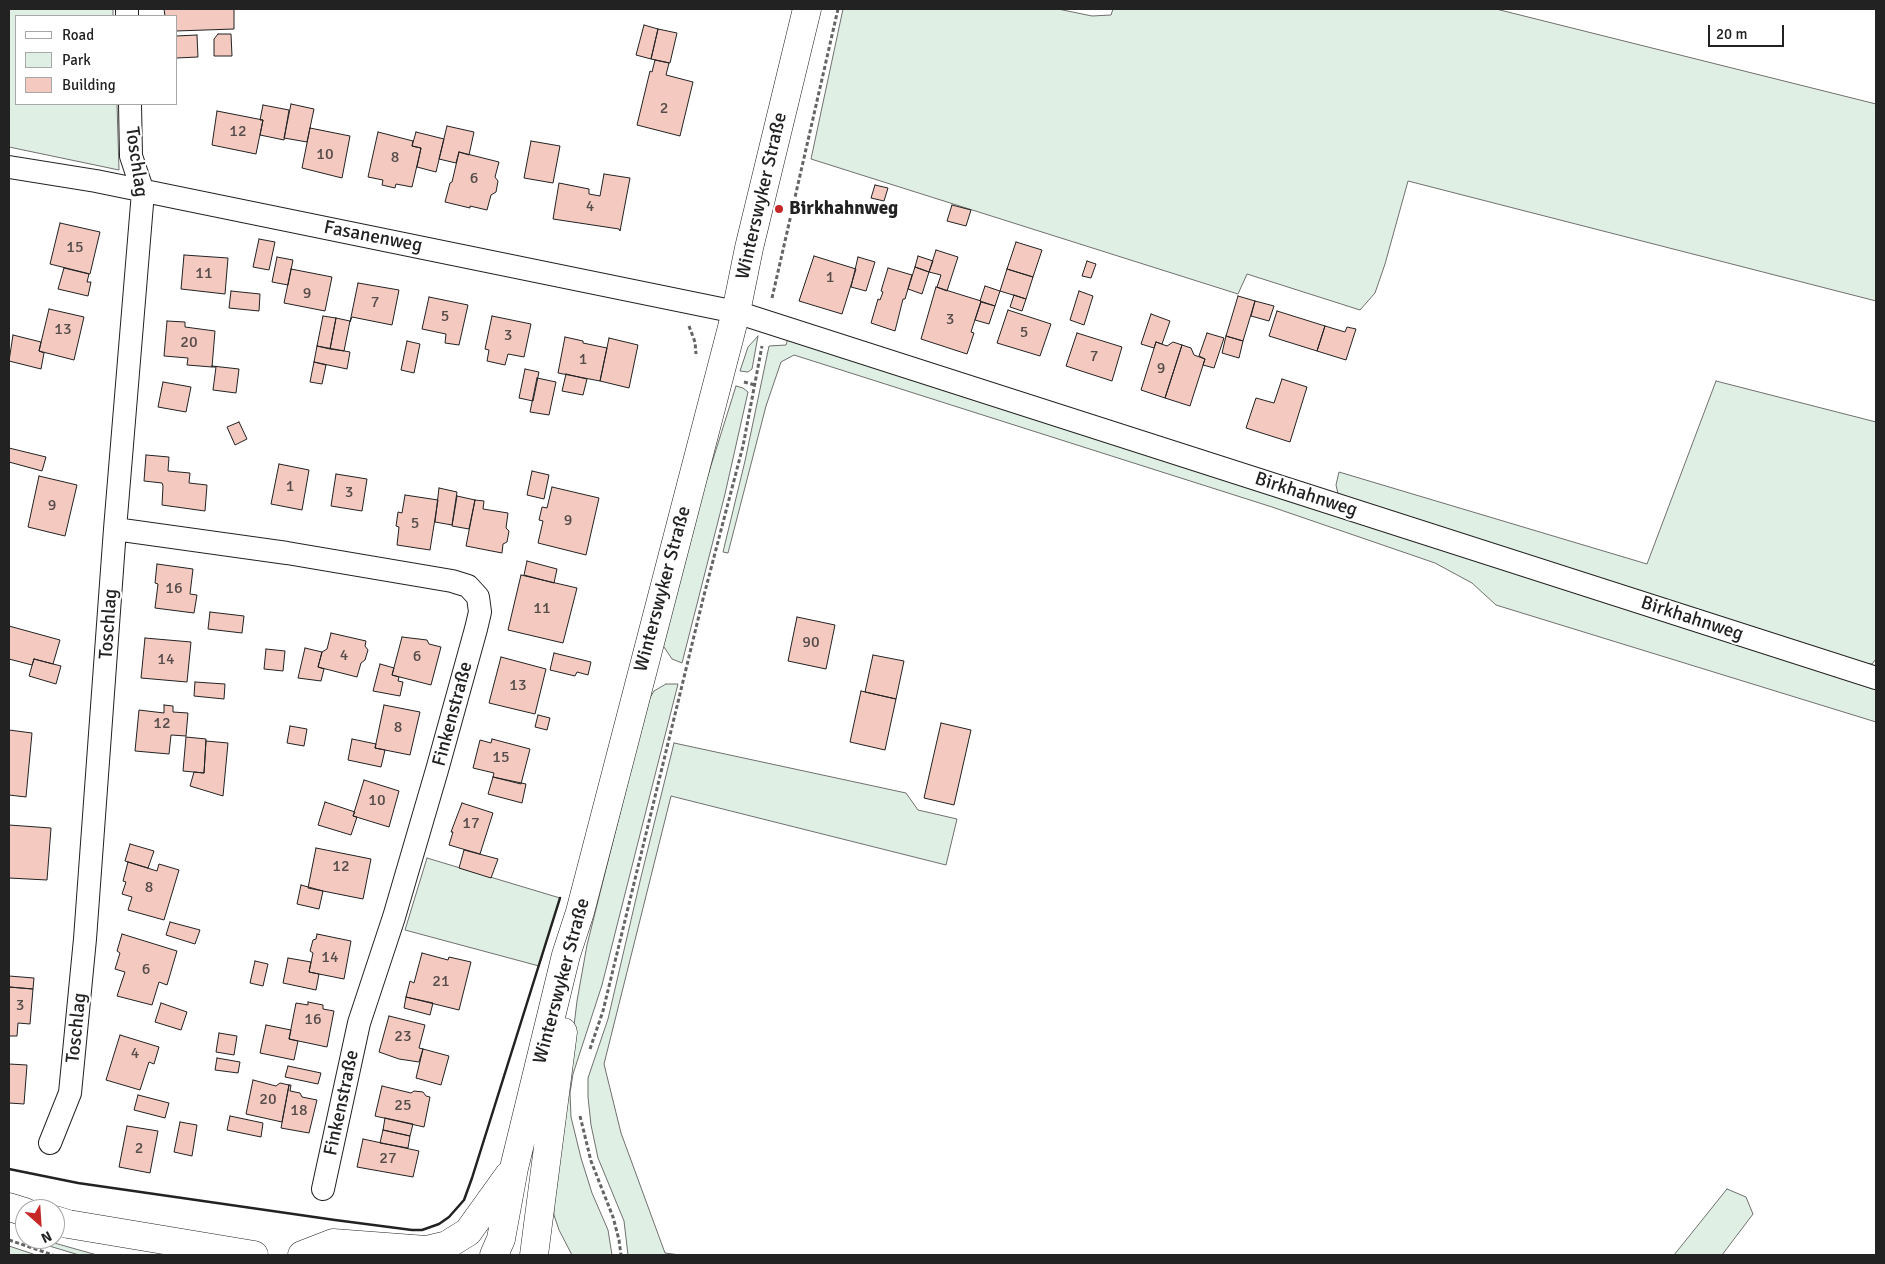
<!DOCTYPE html>
<meta charset="utf-8">
<style>
body{margin:0}
#map{position:relative;width:1885px;height:1264px;overflow:hidden;background:#fff;font-family:Signika,sans-serif}
canvas{display:block}
.frame{position:absolute;inset:0;border:10px solid #222;pointer-events:none}
.legend{position:absolute;left:15px;top:15px;width:162px;height:90px;box-sizing:border-box;background:#fff;border:1px solid #a7a7a7;margin:0;padding:6px 9px;list-style:none;font-size:15px;color:#222}
.legend li{display:flex;align-items:center;gap:10px;height:25px}
.legend b{width:25px;border:1px solid #a7a7a7}
.north{position:absolute;left:15px;top:1199px;width:50px;height:50px;box-sizing:border-box;background:#fff;border:1px solid #a7a7a7;border-radius:50%;rotate:154deg;font-size:14px;font-weight:700;line-height:20px;text-align:center;color:#222}
.north::after{content:'';display:block;margin:auto;width:18px;height:22px;background:#c62828;clip-path:polygon(50% 0,100% 100%,50% 72%,0 100%)}
.scale{position:absolute;left:1708px;top:25px;width:76px;height:22px;box-sizing:border-box;border:2px solid #222;border-top:0;padding-left:6px;font-size:15px;line-height:18px;white-space:nowrap;color:#222;-webkit-text-stroke:4px #fff;paint-order:stroke}
</style>
<div id="map">
<canvas width="1885" height="1264"></canvas>
<div class="frame"></div>
<ul class="legend">
<li><b style="height:6px;background:#fff"></b>Road</li>
<li><b style="height:14px;background:#e0efe3"></b>Park</li>
<li><b style="height:14px;background:#f3c9c0"></b>Building</li>
</ul>
<div class="north">N</div>
<div class="scale">20 m</div>
</div>
<script>
const g = document.querySelector('canvas').getContext('2d');
g.lineJoin = 'round';
function fill(path, color) {
  g.fillStyle = color;
  g.fill(path, 'evenodd');
}
function poly(rows) {
  const path = new Path2D();
  for (const r of rows) {
    path.moveTo(r[0], r[1]);
    for (let i = 2; i < r.length; i += 2) path.lineTo(r[i], r[i + 1]);
  }
  return path;
}
function strokePath(path, color, width, dash) {
  g.strokeStyle = color;
  g.lineWidth = width;
  g.lineCap = dash ? 'butt' : 'round';
  g.setLineDash(dash || []);
  g.stroke(path);
}
function drawText(font, color, halo, rows, align = 'center') {
  g.font = font + ' Signika,sans-serif';
  g.lineWidth = 4;
  g.setLineDash([]);
  g.textBaseline = 'middle';
  g.strokeStyle = halo;
  g.fillStyle = color;
  for (const [text, x, y, turn = 0] of rows) {
    g.save();
    g.translate(x, y);
    g.rotate((+turn || 0) * Math.PI / 180);
    g.textAlign = isNaN(turn) ? turn : align;
    if (halo) g.strokeText(text, 0, 0);
    g.fillText(text, 0, 0);
    g.restore();
  }
}
const green = poly([
 [9,9,113,9,113,16,16,16,16,104,117,104,119,170,9,147,9,9],
 [843,9,1058,9,1092,16,1111,15,1113,9,1496,9,1876,104,1876,301,1408,181,1385,264,1375,293,1360,310,1247,274,1238,294,811,159,843,9],
 [789,335,1876,687,1876,722,1496,605,1472,583,1435,563,1272,507,794,355,781,362,766,406,728,553,723,552,745,461,769,346,786,345,789,335],
 [758,336,752,369,748,372,740,371,748,347,758,336],
 [1716,381,1876,422,1876,659,1872,664,1855,662,1338,494,1336,485,1339,472,1647,564,1716,381],
 [736,386,743,388,748,392,725,494,682,663,672,659,662,644,698,507,736,386],
 [666,684,678,684,602,985,573,1074,570,1093,571,1117,581,1158,592,1193,608,1230,612,1255,572,1255,559,1230,554,1215,553,1198,577,1001,587,945,648,701,654,691,666,684],
 [674,743,906,793,918,810,957,819,946,865,671,796,604,1064,621,1133,665,1253,680,1255,628,1255,624,1221,598,1158,591,1125,588,1097,588,1078,608,1019,641,877,674,743],
 [427,858,560,898,539,966,405,930,427,858],
 [1727,1189,1746,1197,1753,1214,1722,1255,1674,1255,1727,1189],
 [26,1239,40,1239,97,1255,79,1255,26,1239],
 [9,1246,36,1255,9,1255,9,1246]
]);
fill(green, '#e0efe3');
strokePath(green, '#6f6f6f', 1);
const building = poly([
 [164,9,234,9,234,29,176,31,176,16,165,16,164,9],
 [644,25,658,29,651,59,636,55,644,25],
 [658,29,677,33,670,63,651,59,658,29],
 [218,34,231,34,232,56,214,56,214,39,218,34],
 [197,35,198,57,176,58,176,36,197,35],
 [655,60,669,63,666,75,693,82,680,136,637,125,650,71,652,72,655,60],
 [291,104,314,109,307,142,284,138,291,104],
 [263,105,289,110,284,140,260,135,263,120,260,120,263,105],
 [217,111,263,120,256,154,212,145,217,111],
 [447,126,474,132,469,155,459,152,456,163,439,159,447,126],
 [310,128,350,136,342,178,302,168,310,128],
 [378,132,413,141,412,146,421,148,412,187,396,184,395,188,382,185,383,180,368,177,378,132],
 [416,132,444,139,436,172,417,167,421,148,412,146,416,132],
 [531,141,560,146,553,183,524,178,531,141],
 [459,152,499,162,495,177,498,181,496,192,491,195,487,210,470,206,470,208,445,202,450,183,452,182,459,152],
 [604,174,630,178,620,231,619,229,553,219,559,183,589,189,589,194,600,196,604,174],
 [875,185,888,188,884,201,871,198,875,185],
 [952,205,971,210,966,226,947,221,952,205],
 [60,223,100,232,90,274,50,264,60,223],
 [259,239,275,242,269,270,253,267,259,239],
 [1016,242,1042,250,1033,277,1007,269,1016,242],
 [936,250,958,257,947,291,937,287,941,275,929,272,936,250],
 [184,255,228,258,225,294,181,289,184,255],
 [814,256,856,269,842,314,799,301,814,256],
 [918,256,933,261,929,272,915,267,918,256],
 [277,257,293,260,288,285,272,282,277,257],
 [858,257,875,262,866,291,851,287,858,257],
 [1087,261,1096,264,1091,278,1082,276,1087,261],
 [915,267,929,272,922,294,908,289,915,267],
 [64,268,89,274,87,282,91,282,88,296,58,289,64,268],
 [888,268,912,275,905,299,903,299,895,331,871,323,878,299,880,300,883,292,881,291,888,268],
 [291,269,332,277,325,311,284,303,291,269],
 [1007,269,1033,277,1026,299,1000,291,1007,269],
 [358,283,399,290,392,325,352,317,350,322,358,283],
 [985,286,1000,291,995,306,980,301,985,286],
 [936,287,981,301,971,332,974,333,967,354,921,339,936,287],
 [231,291,260,294,259,311,229,308,231,291],
 [1079,291,1093,296,1084,325,1070,320,1079,291],
 [1014,295,1026,299,1022,311,1010,307,1014,295],
 [1238,296,1255,301,1243,341,1226,336,1238,296],
 [429,297,468,305,459,345,445,343,446,334,422,329,429,297],
 [1255,301,1274,306,1269,321,1251,316,1255,301],
 [981,302,995,306,989,324,975,320,981,302],
 [49,309,84,317,74,360,39,351,49,309],
 [1008,310,1051,324,1040,356,997,343,1008,310],
 [1277,311,1325,326,1317,351,1269,336,1277,311],
 [1151,314,1170,321,1162,344,1156,342,1154,348,1141,344,1151,314],
 [323,316,336,318,330,349,317,346,323,316],
 [492,316,531,324,524,357,508,354,505,365,487,361,489,350,485,349,492,316],
 [336,318,350,321,344,351,330,349,336,318],
 [167,321,185,322,185,327,215,331,212,367,187,365,188,358,164,356,167,321],
 [1325,326,1345,332,1347,327,1356,329,1346,360,1317,351,1325,326],
 [1077,333,1122,347,1112,381,1066,366,1077,333],
 [1207,333,1224,338,1214,368,1203,365,1205,359,1199,356,1207,333],
 [13,335,41,342,39,351,44,353,41,369,9,361,13,335],
 [1226,336,1243,341,1239,358,1222,353,1226,336],
 [565,337,583,341,583,343,607,348,600,381,558,373,565,337],
 [609,338,638,345,629,388,600,381,609,338],
 [407,341,420,344,414,373,401,370,407,341],
 [1156,342,1167,346,1173,342,1182,345,1165,398,1141,390,1156,342],
 [1182,345,1191,348,1194,355,1205,359,1190,406,1165,398,1182,345],
 [317,346,350,352,347,369,314,362,317,346],
 [314,362,326,365,322,384,310,382,314,362],
 [212,366,239,369,236,393,213,390,216,367,212,367,212,366],
 [525,369,539,372,533,401,519,398,525,369],
 [566,374,587,379,583,395,562,391,566,374],
 [537,378,556,382,549,415,530,412,537,378],
 [1282,379,1307,387,1290,442,1246,428,1256,398,1274,403,1282,379],
 [163,382,191,387,186,412,158,407,163,382],
 [239,422,247,439,235,445,227,427,239,422],
 [9,448,46,457,42,471,9,462,9,448],
 [146,455,169,457,168,471,190,473,189,483,207,485,205,511,162,505,163,486,162,483,144,481,146,455],
 [279,464,309,470,302,510,271,504,279,464],
 [532,471,549,475,544,499,527,495,532,471],
 [336,474,367,479,362,511,331,506,336,474],
 [39,476,77,485,65,536,28,527,39,476],
 [552,487,599,498,586,555,538,543,543,521,539,520,542,507,547,508,552,487],
 [439,488,457,492,452,525,435,522,439,488],
 [405,495,438,500,430,550,397,545,399,527,396,526,398,512,402,513,405,495],
 [457,496,475,500,469,529,452,526,457,496],
 [475,500,484,501,483,509,508,513,506,528,509,531,507,542,503,544,502,553,466,546,475,500],
 [527,561,557,569,554,583,524,575,527,561],
 [157,564,193,569,190,594,197,595,194,613,155,608,158,584,155,583,157,564],
 [521,575,577,588,563,643,508,630,521,575],
 [210,612,244,616,242,633,208,629,210,612],
 [797,617,835,625,826,669,788,661,797,617],
 [9,626,60,640,53,664,34,659,32,665,9,659,9,626],
 [331,633,366,641,365,646,368,650,365,660,361,663,357,677,318,667,322,652,327,649,331,633],
 [402,637,427,640,429,644,441,647,431,685,392,675,402,637],
 [145,638,191,642,187,682,141,678,145,638],
 [305,648,322,652,318,667,324,669,321,681,298,678,305,648],
 [266,649,285,651,283,671,264,669,266,649],
 [554,653,591,662,588,675,577,672,575,676,550,670,554,653],
 [873,655,904,661,896,699,865,692,873,655],
 [501,657,546,669,535,714,489,703,501,657],
 [34,659,61,666,56,684,29,676,34,659],
 [380,664,394,668,392,675,399,677,398,681,403,682,400,696,373,691,380,664],
 [195,682,225,684,224,699,194,696,195,682],
 [861,691,896,699,885,750,850,742,861,691],
 [164,705,173,706,173,712,188,713,186,736,171,735,169,754,135,751,139,710,164,713,164,705],
 [384,705,420,712,410,755,375,748,384,705],
 [538,715,550,718,547,730,535,727,538,715],
 [941,723,971,730,954,805,924,798,941,723],
 [290,726,307,729,304,746,287,743,290,726],
 [9,730,32,733,26,797,9,795,9,730],
 [186,737,206,739,204,773,183,771,186,737],
 [352,739,376,744,375,748,385,750,381,767,348,760,352,739],
 [492,739,530,749,521,784,493,777,494,773,473,768,480,740,491,743,492,739],
 [206,741,228,743,223,796,190,786,194,772,204,773,206,741],
 [493,777,526,784,522,803,488,794,493,777],
 [364,780,399,791,389,827,353,816,364,780],
 [325,802,355,812,353,816,357,817,351,835,318,825,325,802],
 [462,803,493,813,480,854,449,845,453,832,451,832,462,803],
 [9,825,51,828,47,880,9,878,9,825],
 [130,844,154,851,148,868,125,861,130,844],
 [316,848,371,859,363,899,308,888,316,848],
 [464,850,498,859,491,878,459,868,464,850],
 [128,862,157,871,159,864,179,870,164,920,128,910,132,897,122,894,126,882,123,881,128,862],
 [301,885,323,891,319,909,297,904,301,885],
 [170,922,200,930,195,944,166,935,170,922],
 [122,934,177,951,167,985,159,982,152,1005,117,996,125,972,115,969,120,953,117,951,122,934],
 [317,934,351,941,344,979,309,972,313,953,310,951,313,940,316,939,317,934],
 [422,953,448,960,449,957,471,962,459,1010,406,997,410,981,414,983,422,953],
 [288,958,311,962,309,972,319,974,316,990,283,983,288,958],
 [255,961,268,964,263,986,250,983,255,961],
 [9,976,34,978,33,989,9,987,9,976],
 [9,987,33,989,30,1024,18,1023,17,1036,9,1036,9,987],
 [406,997,433,1003,430,1015,404,1008,406,997],
 [308,1002,323,1005,323,1009,334,1011,327,1047,289,1039,296,1003,308,1005,308,1002],
 [161,1003,187,1012,181,1030,155,1022,161,1003],
 [389,1016,425,1025,419,1048,423,1049,419,1062,399,1059,379,1052,389,1016],
 [266,1025,291,1030,289,1039,298,1041,294,1060,260,1053,266,1025],
 [219,1033,237,1036,234,1055,216,1052,219,1033],
 [120,1035,159,1047,154,1064,149,1062,140,1090,106,1080,120,1035],
 [423,1049,449,1056,441,1085,416,1078,423,1049],
 [217,1058,240,1062,238,1073,215,1070,217,1058],
 [9,1064,27,1065,24,1104,9,1103,9,1064],
 [288,1066,321,1073,318,1084,285,1077,288,1066],
 [253,1080,276,1086,280,1083,289,1085,282,1122,246,1114,253,1080],
 [289,1085,291,1085,290,1091,300,1093,302,1097,317,1100,309,1133,281,1128,289,1085],
 [382,1086,411,1093,414,1091,423,1092,426,1096,430,1097,424,1127,375,1116,382,1086],
 [138,1095,169,1103,165,1118,134,1110,138,1095],
 [230,1116,263,1123,261,1137,227,1130,230,1116],
 [385,1118,413,1124,410,1136,383,1130,385,1118],
 [180,1122,197,1125,192,1156,174,1152,180,1122],
 [127,1126,158,1131,150,1173,119,1167,127,1126],
 [383,1130,410,1136,408,1148,380,1143,383,1130],
 [363,1139,419,1151,413,1177,357,1167,363,1139]
]);
fill(building, '#f3c9c0');
strokePath(building, '#222', 1);
const street = poly([
 [127,9,127,16],
 [9,167,96,181,736,312,1876,678],
 [115,529,287,553,452,581,468,586,478,597,480,612,476,629,437,770,394,917,359,1023,323,1189],
 [50,1143,70,1093,85,939,115,529,143,192,131,156,130,104]
]);
const secondary = poly([
 [9,1207,25,1212],
 [55,1220,68,1224,254,1255],
 [302,1255,333,1243,426,1250,447,1245,468,1232,509,1175],
 [494,1255,501,1239,514,1168,566,955,580,912,736,312,749,248,807,9],
 [534,1255,563,1032]
]);
strokePath(street, '#222', 24);
strokePath(secondary, '#222', 29);
strokePath(poly([
 [772,298,838,9],
 [689,326,695,342,696,354],
 [744,382,755,385],
 [590,1049,603,1011,703,599,743,446,762,346],
 [580,1116,591,1161,613,1217,619,1240,621,1255],
 [9,1240,53,1255]
]), '#646464', 3, [4, 2.5]);
strokePath(street, '#fff', 22);
strokePath(secondary, '#fff', 28);
strokePath(poly([
 [9,1169,78,1183,335,1220,412,1230,422,1230,439,1224,449,1217,464,1200,472,1178,560,898]
]), '#222', 2.5);
for (const [x, y, r, color] of [
 [779,209,5,"#c62828"]
]) {
  const dot = new Path2D();
  dot.arc(x, y, r, 0, 2 * Math.PI);
  g.fillStyle = color;
  g.fill(dot);
  strokePath(dot, '#fff', 2);
}
drawText('16px', '#564c4a', null, [
 ["2",664,109],
 ["12",238,132],
 ["10",325,155],
 ["8",395,158],
 ["6",474,179],
 ["4",590,207],
 ["15",75,248],
 ["11",204,274],
 ["1",830,278],
 ["9",307,294],
 ["7",375,303],
 ["5",445,317],
 ["3",950,320],
 ["13",63,330],
 ["5",1024,333],
 ["3",508,336],
 ["20",189,343],
 ["7",1094,357],
 ["1",583,360],
 ["9",1161,369],
 ["1",290,487],
 ["3",349,493],
 ["9",52,506],
 ["9",568,521],
 ["5",415,524],
 ["16",174,589],
 ["11",542,609],
 ["90",811,643],
 ["4",344,656],
 ["6",417,657],
 ["14",166,660],
 ["13",518,686],
 ["12",162,724],
 ["8",398,728],
 ["15",501,758],
 ["10",377,801],
 ["17",471,824],
 ["12",341,867],
 ["8",149,888],
 ["14",330,958],
 ["6",146,970],
 ["21",441,982],
 ["3",20,1006],
 ["16",313,1020],
 ["23",403,1037],
 ["4",135,1054],
 ["20",268,1100],
 ["25",403,1106],
 ["18",299,1111],
 ["2",139,1149],
 ["27",388,1159]
]);
drawText('19px', '#222', '#fff', [
 ["Toschlag",136,162,82],
 ["Winterswyker Straße",762,196,-77],
 ["Fasanenweg",373,237,11],
 ["Birkhahnweg",1306,495,18],
 ["Winterswyker Straße",663,589,-75],
 ["Birkhahnweg",1692,619,18],
 ["Toschlag",109,624,-86],
 ["Finkenstraße",453,714,-75],
 ["Winterswyker Straße",562,981,-75],
 ["Toschlag",77,1028,-84],
 ["Finkenstraße",342,1103,-78]
]);
drawText('bold 19px', '#222', '#fff', [
 ["Birkhahnweg",789,209]
], 'left');
</script>
